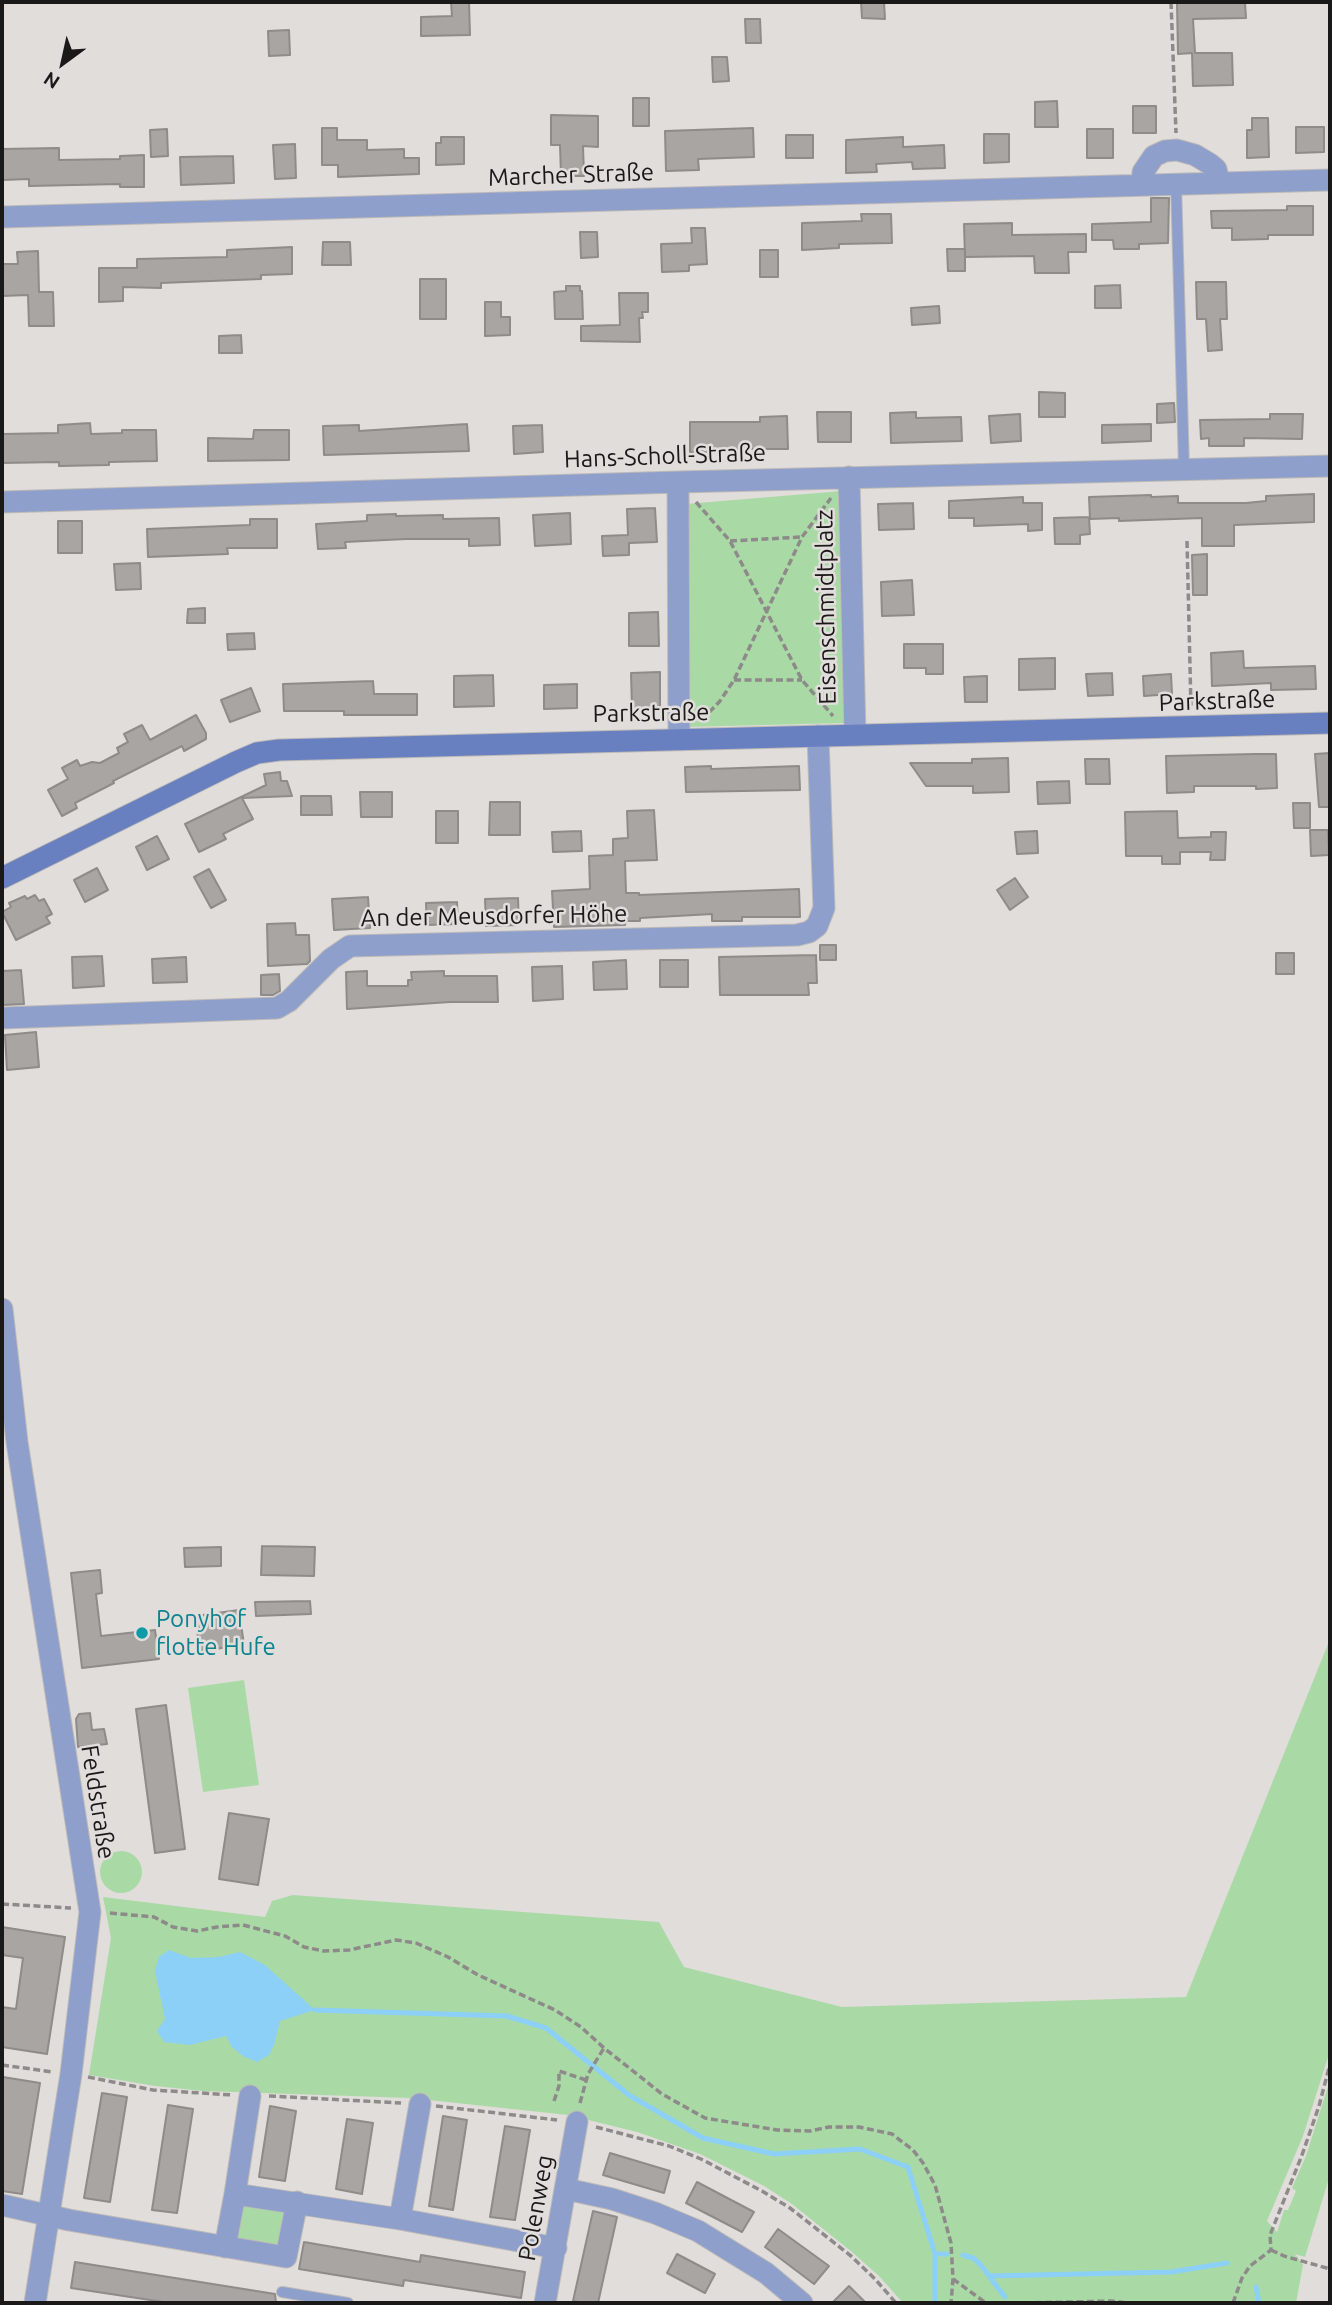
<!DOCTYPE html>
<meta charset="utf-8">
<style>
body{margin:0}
#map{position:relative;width:1332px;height:2305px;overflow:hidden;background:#e1dddb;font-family:Ubuntu,sans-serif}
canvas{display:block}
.frame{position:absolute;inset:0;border:4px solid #1a1918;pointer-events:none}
.north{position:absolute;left:28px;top:28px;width:70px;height:70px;-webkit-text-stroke:5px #e1dddb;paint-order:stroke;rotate:213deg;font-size:19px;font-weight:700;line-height:28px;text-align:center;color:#1a1918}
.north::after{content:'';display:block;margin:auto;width:24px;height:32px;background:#1a1918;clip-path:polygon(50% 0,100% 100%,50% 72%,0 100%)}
</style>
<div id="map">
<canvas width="1332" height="2305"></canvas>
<div class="frame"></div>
<div class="north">N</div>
</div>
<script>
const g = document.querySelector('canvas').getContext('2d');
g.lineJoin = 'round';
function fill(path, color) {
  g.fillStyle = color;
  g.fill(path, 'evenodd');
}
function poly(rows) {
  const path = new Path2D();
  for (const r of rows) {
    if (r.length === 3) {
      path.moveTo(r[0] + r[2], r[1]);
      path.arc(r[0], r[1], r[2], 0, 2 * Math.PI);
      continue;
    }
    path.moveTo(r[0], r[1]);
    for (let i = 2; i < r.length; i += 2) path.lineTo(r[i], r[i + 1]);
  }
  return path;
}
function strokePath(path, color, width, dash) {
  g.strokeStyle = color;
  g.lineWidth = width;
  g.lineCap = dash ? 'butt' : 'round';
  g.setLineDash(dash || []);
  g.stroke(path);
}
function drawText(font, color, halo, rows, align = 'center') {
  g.font = font + ' Ubuntu,sans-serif';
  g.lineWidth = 5;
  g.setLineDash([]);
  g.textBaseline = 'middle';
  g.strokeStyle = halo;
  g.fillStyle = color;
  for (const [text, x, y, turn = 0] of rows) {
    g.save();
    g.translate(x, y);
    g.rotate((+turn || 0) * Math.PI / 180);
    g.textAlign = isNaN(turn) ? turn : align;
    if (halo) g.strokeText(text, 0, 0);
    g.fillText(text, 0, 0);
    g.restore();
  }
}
fill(poly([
 [842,491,844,723,684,727,686,504],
 [1330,1639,1330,2051,1303,2136,1267,2221,1277,2232,1284,2210,1288,2210,1296,2191,1292,2188,1306,2156,1330,2080,1330,2175,1305,2257,1295,2254,1303,2265,1296,2303,903,2303,879,2276,852,2252,792,2204,764,2186,700,2154,637,2132,568,2115,410,2098,203,2091,155,2086,89,2075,111,1938,103,1897,265,1917,272,1901,293,1895,659,1922,684,1967,842,2007,1186,1997],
 [244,1680,259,1785,203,1792,188,1688],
 [121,1872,21],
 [235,2194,297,2202,286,2257,225,2247]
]), '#a9daa6');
fill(poly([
 [169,1950,191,1958,219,1957,240,1952,265,1965,315,2010,280,2021,274,2045,269,2055,257,2062,243,2056,232,2047,226,2036,190,2045,164,2042,157,2031,165,2019,155,1971,159,1957]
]), '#8ccff7');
strokePath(poly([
 [315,2010,507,2016,546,2028,629,2095,703,2138,774,2154,860,2149,908,2167,935,2254,935,2303],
 [935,2254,947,2254],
 [963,2255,973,2258,980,2264,1005,2297],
 [990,2276,1171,2272,1227,2263],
 [1256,2287,1259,2303]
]), '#8ccff7', 5);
const building = poly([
 [451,2,469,2,470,35,421,36,421,17,452,16,451,2],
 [861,2,884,2,885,19,862,18,861,2],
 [1177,2,1245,2,1246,18,1193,19,1195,53,1232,53,1233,85,1193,86,1192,53,1178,54,1177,2],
 [745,19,760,19,761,43,746,43,745,19],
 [289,30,290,55,269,56,268,31,289,30],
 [712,57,727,57,729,81,713,82,712,57],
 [633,98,649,98,649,126,633,126,633,98],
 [1057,101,1058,127,1035,127,1035,102,1057,101],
 [1133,106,1156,106,1156,133,1133,133,1133,106],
 [551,115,598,116,598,147,583,146,584,176,561,176,560,145,551,145,551,115],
 [1252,118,1268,118,1269,157,1247,158,1247,130,1252,130,1252,118],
 [1296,127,1324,127,1324,152,1296,153,1296,127],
 [322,128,337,128,337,140,367,140,367,150,404,149,404,158,419,158,419,174,338,177,338,165,322,165,322,128],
 [753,128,754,157,698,159,699,170,666,171,665,131,753,128],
 [167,129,168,156,151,157,150,130,167,129],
 [1087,129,1113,129,1113,158,1087,158,1087,129],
 [984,134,1009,134,1009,162,984,163,984,134],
 [786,135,813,135,813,158,786,158,786,135],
 [441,137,464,137,464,164,436,165,436,143,441,143,441,137],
 [903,137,903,147,944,145,945,168,913,169,912,162,876,164,877,172,846,173,846,140,903,137],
 [295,144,296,178,275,179,273,145,295,144],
 [59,148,59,160,120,159,120,156,144,155,144,187,120,187,120,184,29,186,29,179,2,180,2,149,59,148],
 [233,156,234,183,181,185,180,157,233,156],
 [1151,198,1169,198,1168,243,1139,244,1139,249,1114,249,1113,240,1092,240,1092,224,1151,222,1151,198],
 [1287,206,1313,206,1313,235,1268,235,1268,239,1232,240,1232,228,1212,228,1211,211,1287,210,1287,206],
 [861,214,891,214,892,243,839,244,839,248,802,250,802,223,862,221,861,214],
 [1012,223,1012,235,1086,234,1086,252,1068,252,1069,273,1035,273,1034,256,965,257,964,224,1012,223],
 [691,228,705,228,707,264,689,265,689,271,662,272,661,244,692,243,691,228],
 [580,232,597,232,598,257,581,258,580,232],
 [323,242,350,242,351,265,322,265,323,242],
 [292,247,292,274,261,275,261,279,161,283,161,288,123,287,123,301,99,302,99,268,137,268,137,259,227,257,227,250,292,247],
 [947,249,965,249,965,271,948,271,947,249],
 [760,250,778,250,778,277,760,277,760,250],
 [38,251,39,292,53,292,54,326,29,326,28,295,2,296,2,264,18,264,17,252,38,251],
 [420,279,446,279,446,319,420,319,420,279],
 [1196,282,1226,282,1227,319,1220,319,1222,350,1208,351,1206,319,1197,319,1196,282],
 [1120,285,1121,308,1095,308,1095,286,1120,285],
 [566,286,580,286,580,291,582,291,583,319,555,319,554,292,566,291,566,286],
 [619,293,648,293,648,312,642,312,643,318,639,318,640,342,581,341,581,326,620,325,619,293],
 [485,302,501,302,501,317,510,317,510,335,485,336,485,302],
 [939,306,940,323,912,325,911,308,939,306],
 [241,335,242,353,219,353,219,336,241,335],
 [1039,392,1065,393,1065,417,1039,417,1039,392],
 [1174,403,1175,422,1157,423,1157,404,1174,403],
 [817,412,851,412,851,442,818,442,817,412],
 [916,412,916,418,961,417,962,441,891,443,890,413,916,412],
 [1020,414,1021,441,991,443,989,416,1020,414],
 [1270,414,1303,414,1302,439,1244,438,1244,446,1209,446,1209,438,1201,439,1200,420,1270,419,1270,414],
 [787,416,788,449,737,449,737,452,690,452,690,422,760,422,760,417,787,416],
 [90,423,91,434,122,433,122,430,156,430,157,461,109,462,109,465,59,466,59,462,2,463,2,434,58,433,58,425,90,423],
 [467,424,469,451,324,455,323,426,359,425,359,431,467,424],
 [1151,424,1151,441,1102,443,1102,425,1151,424],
 [542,425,543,452,514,454,513,426,542,425],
 [254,430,289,430,289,460,208,461,208,438,253,439,254,430],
 [1314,494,1314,522,1234,525,1234,546,1202,546,1202,518,1119,521,1119,518,1090,519,1089,497,1151,495,1151,497,1178,496,1178,503,1246,503,1266,501,1266,496,1314,494],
 [1023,497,1023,503,1042,503,1042,530,1028,531,1028,524,974,526,974,518,949,518,949,501,1023,497],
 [913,503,914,529,879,530,878,504,913,503],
 [655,508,657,542,629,543,629,555,603,556,602,536,628,535,627,509,655,508],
 [570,513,571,544,535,546,533,515,570,513],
 [396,514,396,516,443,515,443,519,499,518,500,545,469,546,469,539,406,539,345,542,346,548,318,549,316,524,367,521,367,515,396,514],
 [1089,517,1090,534,1080,535,1080,544,1055,544,1054,518,1089,517],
 [250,519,277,519,277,548,227,548,228,554,148,557,147,529,250,525,250,519],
 [58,521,82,521,82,553,58,553,58,521],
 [1207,554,1207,595,1193,595,1192,555,1207,554],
 [140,563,141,589,116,590,114,564,140,563],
 [912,580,914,615,882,616,881,582,912,580],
 [205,608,205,623,187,623,188,609,205,608],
 [658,612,659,646,629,646,629,613,658,612],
 [254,633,255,649,228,650,227,634,254,633],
 [904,644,943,644,943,674,926,674,926,668,904,668,904,644],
 [1243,651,1244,668,1315,666,1316,689,1271,690,1271,683,1212,686,1211,653,1243,651],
 [1055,658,1055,689,1019,690,1019,659,1055,658],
 [660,672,660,708,632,709,631,673,660,672],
 [1112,673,1113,695,1088,696,1086,674,1112,673],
 [1171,674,1172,694,1144,696,1143,676,1171,674],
 [493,675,494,706,454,707,454,676,493,675],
 [987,676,987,702,965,702,964,677,987,676],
 [373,681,374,694,417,694,417,715,344,715,344,711,284,711,283,684,373,681],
 [577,684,577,708,544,709,544,685,577,684],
 [251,688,260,711,230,722,221,700,251,688],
 [196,715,206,733,206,739,184,751,182,746,113,781,114,783,75,803,77,808,62,816,48,790,68,779,62,768,77,760,80,766,92,762,100,763,119,753,117,748,128,742,124,734,142,725,150,740,196,715],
 [1330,753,1330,807,1319,807,1315,754,1330,753],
 [1255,754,1276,754,1277,788,1256,789,1256,786,1194,786,1194,792,1167,793,1166,756,1255,754],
 [1008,758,1009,792,973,793,973,786,926,786,910,763,972,763,972,759,1008,758],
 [1085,759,1109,759,1110,784,1086,784,1085,759],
 [711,766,711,769,799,766,800,790,686,792,685,767,711,766],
 [280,772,281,781,287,781,292,796,242,798,253,819,223,834,226,839,199,852,185,824,266,785,264,774,280,772],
 [1069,781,1070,803,1038,804,1037,782,1069,781],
 [360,792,392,792,392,817,361,817,360,792],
 [301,796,331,796,332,815,301,815,301,796],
 [490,802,520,802,520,835,489,835,490,802],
 [1293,803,1310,803,1310,828,1294,828,1293,803],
 [654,810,657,860,625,861,626,893,639,893,639,895,799,889,800,917,742,917,742,921,712,921,712,914,640,918,640,921,626,921,625,925,554,927,552,891,590,889,589,856,613,855,613,839,628,838,627,811,654,810],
 [436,811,458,811,458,843,436,843,436,811],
 [1177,811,1178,838,1211,837,1211,832,1226,832,1225,860,1210,860,1211,852,1180,852,1180,864,1162,864,1162,856,1126,856,1125,812,1177,811],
 [1310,830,1328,830,1329,855,1311,856,1310,830],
 [581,831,582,851,553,852,552,832,581,831],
 [1037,831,1038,853,1017,854,1015,832,1037,831],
 [157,836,169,859,147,870,136,847,157,836],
 [97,868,108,890,85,902,74,880,97,868],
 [209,869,226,900,211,908,194,877,209,869],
 [1015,878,1028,897,1010,910,997,890,1015,878],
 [35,895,39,901,44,899,52,914,46,917,50,923,16,940,2,912,11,907,9,903,25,896,27,899,35,895],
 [368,897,370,928,334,930,332,899,368,897],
 [518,898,519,925,486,926,485,899,518,898],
 [457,902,458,924,427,925,426,903,457,902],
 [295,923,296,935,309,935,310,961,307,964,268,966,267,924,295,923],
 [820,945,836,945,836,960,820,960,820,945],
 [1276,953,1294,953,1294,974,1276,974,1276,953],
 [816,955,817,983,808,983,809,995,720,995,719,957,816,955],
 [102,956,104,986,73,988,72,957,102,956],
 [186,957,187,982,153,983,152,959,186,957],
 [626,960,627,989,594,990,593,962,626,960],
 [660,960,688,960,688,987,660,987,660,960],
 [562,966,563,999,533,1001,532,967,562,966],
 [21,970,24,1004,2,1005,2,971,21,970],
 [367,971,367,986,408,986,408,980,412,980,411,972,444,971,444,976,497,976,498,1002,450,1002,347,1009,346,972,367,971],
 [279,974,280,991,273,995,261,995,261,975,279,974],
 [36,1032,39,1067,7,1070,5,1035,36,1032],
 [262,1546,315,1547,314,1576,261,1575,262,1546],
 [221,1547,221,1566,185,1567,184,1548,221,1547],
 [100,1570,102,1593,96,1594,101,1636,155,1630,159,1659,82,1668,71,1573,100,1570],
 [310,1601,311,1614,256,1616,255,1602,310,1601],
 [239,1610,244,1645,200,1651,195,1616,239,1610],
 [166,1705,185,1849,155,1853,136,1709,166,1705],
 [90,1713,92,1730,104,1729,107,1744,78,1747,76,1719,79,1714,90,1713],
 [229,1813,269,1819,258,1885,219,1879,229,1813],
 [2,1927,65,1937,47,2054,2,2047,2,2007,16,2009,23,1958,2,1955,2,1927],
 [3,2077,40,2083,22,2194,2,2191,3,2077],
 [102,2093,127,2097,110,2202,84,2198,102,2093],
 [168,2105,193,2109,177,2213,152,2210,168,2105],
 [270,2106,296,2111,285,2181,259,2177,270,2106],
 [443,2116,467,2120,453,2210,429,2206,443,2116],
 [347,2119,373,2123,362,2194,336,2189,347,2119],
 [505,2126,530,2130,515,2220,490,2217,505,2126],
 [610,2153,670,2171,664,2193,603,2175,610,2153],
 [697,2182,754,2212,742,2232,686,2203,697,2182],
 [593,2211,617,2217,598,2303,584,2303,573,2301,593,2211],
 [778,2229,829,2266,814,2284,765,2247,778,2229],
 [304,2242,420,2262,421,2255,525,2272,521,2298,404,2280,403,2286,299,2269,304,2242],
 [677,2254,715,2274,705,2293,667,2273,677,2254],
 [75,2262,275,2294,276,2303,170,2303,71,2288,75,2262],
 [849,2286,866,2303,832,2303,849,2286]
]);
fill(building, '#a9a5a3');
strokePath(building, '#8f8b89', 2);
const lane = poly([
 [1176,183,1184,469],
 [282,2292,348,2303]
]);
const street = poly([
 [1142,184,1143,172,1154,156,1165,151,1177,150,1195,155,1210,164,1216,169,1219,183],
 [2,217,1330,180],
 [849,477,855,735],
 [678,482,679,739],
 [2,502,678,482,1330,466],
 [2,1018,277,1008,289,1001,331,959,350,946,797,935,809,932,817,926,824,908,818,736],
 [2,1309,17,1442,90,1912,71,2074,35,2303],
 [566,2189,612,2199,655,2213,698,2231,766,2273,802,2303],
 [235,2194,250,2096],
 [2,2205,69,2220,286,2257,297,2202],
 [400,2219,420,2104],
 [225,2247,235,2194,400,2219,556,2248],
 [545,2303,577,2122]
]);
const secondary = poly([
 [2,878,236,762,257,753,279,750,1330,723]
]);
strokePath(lane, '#bdbab8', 12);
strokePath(street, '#bdbab8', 23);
strokePath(secondary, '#bdbab8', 23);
strokePath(poly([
 [1171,2,1176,133],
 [696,502,730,541,802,680,833,716],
 [730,541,802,537],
 [1187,541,1191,708],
 [734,680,802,680],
 [702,720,720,701,734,680,802,537,831,498],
 [2,1904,71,1908],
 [110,1913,154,1917,173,1927,197,1931,217,1927,243,1925,285,1936,304,1947,324,1951,349,1950,396,1940,416,1943,448,1957,478,1975,555,2010,581,2027,604,2048,662,2094,705,2118,777,2130,810,2131,829,2127,859,2127,892,2134,913,2150,923,2163,935,2185,951,2243,953,2279,951,2303],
 [2,2065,53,2072],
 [88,2077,153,2090,233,2095],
 [269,2096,401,2103],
 [554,2101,559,2086,559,2071,586,2080],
 [580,2103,588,2074,604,2048],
 [436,2106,557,2120],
 [596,2127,669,2146,701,2159,762,2191,790,2208,851,2256,875,2279,896,2303],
 [1271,2250,1284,2256,1330,2269],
 [953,2279,986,2303],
 [1024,2303,1112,2301,1127,2303],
 [1233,2303,1242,2278,1250,2266,1271,2250,1270,2235,1302,2155,1319,2106,1330,2064]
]), '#8d8a89', 3.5, [7, 3.5]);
strokePath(lane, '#8e9fcb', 10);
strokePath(street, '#8e9fcb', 21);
strokePath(secondary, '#6880bf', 21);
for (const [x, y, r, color] of [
 [142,1633,7,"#0f9aa8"]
]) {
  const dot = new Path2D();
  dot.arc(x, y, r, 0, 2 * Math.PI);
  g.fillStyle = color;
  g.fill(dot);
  strokePath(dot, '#e1dddb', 2.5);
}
drawText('24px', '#1a1918', '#e1dddb', [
 ["Marcher Straße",571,175,-2],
 ["Hans-Scholl-Straße",665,456,-2],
 ["Eisenschmidtplatz",826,607,-91],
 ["Parkstraße",1217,701,-2],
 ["Parkstraße",651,713,-1],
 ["An der Meusdorfer Höhe",494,916,-1],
 ["Feldstraße",98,1802,81],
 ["Polenweg",536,2208,-80]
]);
drawText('24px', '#0d838f', '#e1dddb', [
 ["Ponyhof",156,1619],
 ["flotte Hufe",156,1647]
], 'left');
</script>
